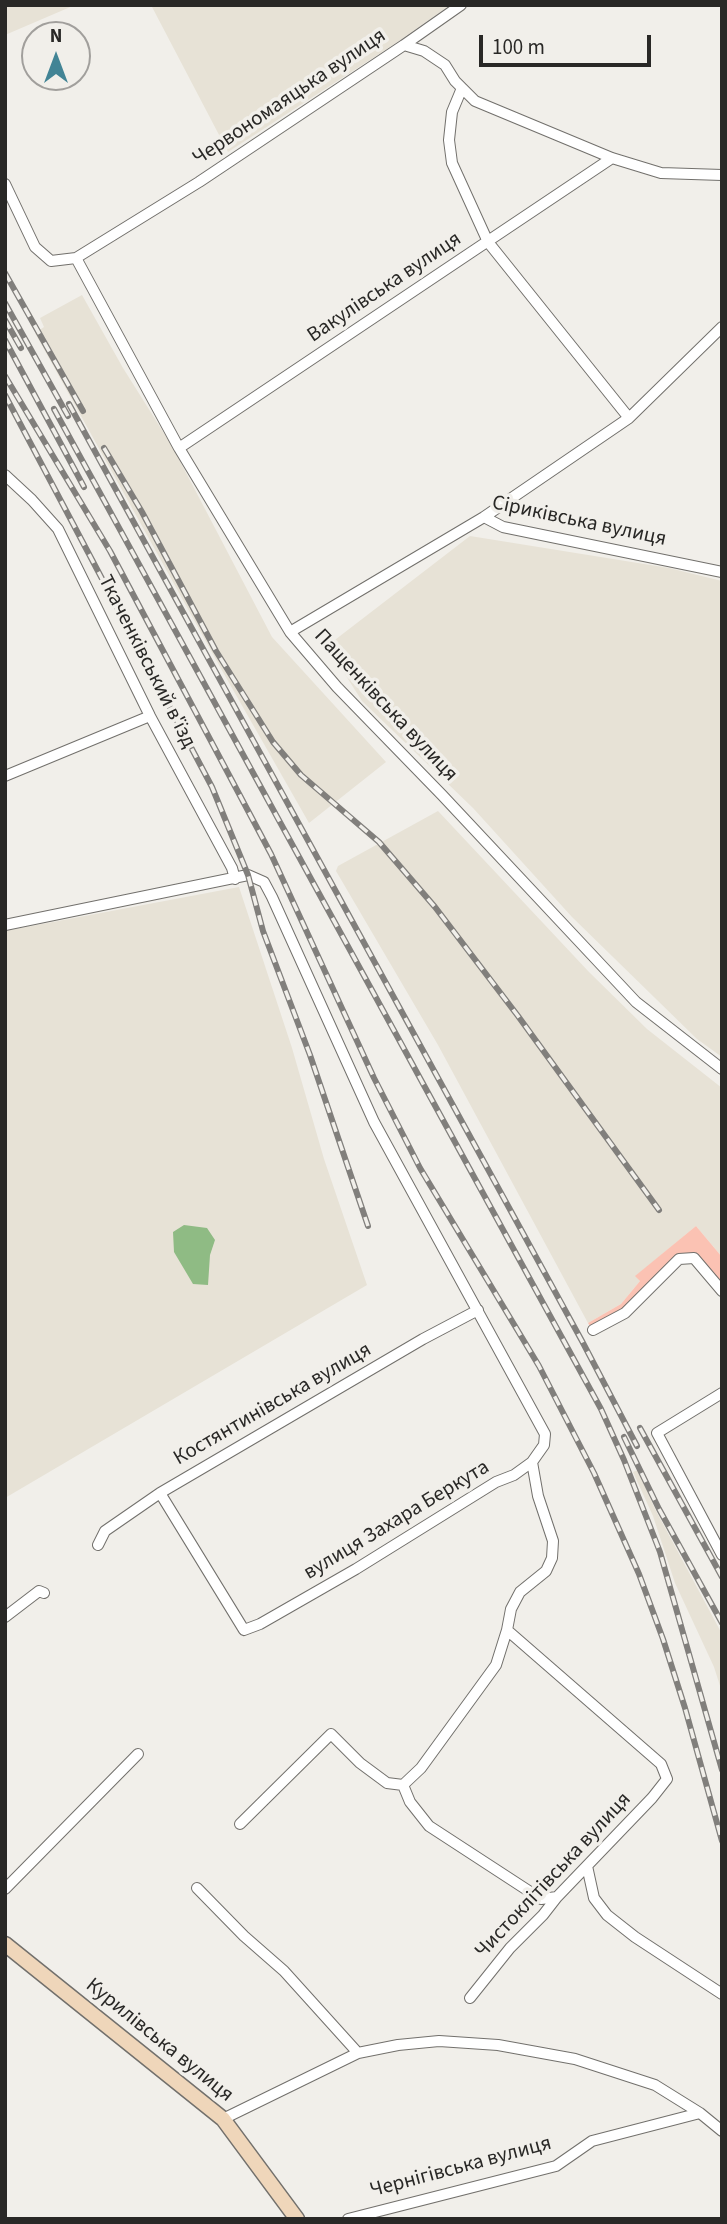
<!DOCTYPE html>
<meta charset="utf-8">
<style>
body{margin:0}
#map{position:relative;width:727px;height:2224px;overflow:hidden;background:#f1efea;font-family:"Source Sans 3",sans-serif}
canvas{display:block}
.frame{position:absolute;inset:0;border:7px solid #292826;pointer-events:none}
.north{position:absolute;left:21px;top:21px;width:70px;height:70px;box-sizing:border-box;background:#f1efea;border:2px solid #a19f9c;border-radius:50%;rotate:0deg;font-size:19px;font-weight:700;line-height:28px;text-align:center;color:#292826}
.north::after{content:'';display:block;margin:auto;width:24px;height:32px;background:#428495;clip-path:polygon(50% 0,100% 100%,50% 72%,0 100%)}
.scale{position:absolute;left:479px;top:35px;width:172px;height:32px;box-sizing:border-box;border:4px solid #292826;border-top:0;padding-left:9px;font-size:21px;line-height:24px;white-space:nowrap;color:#292826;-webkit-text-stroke:5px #f1efea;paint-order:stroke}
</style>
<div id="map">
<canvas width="727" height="2224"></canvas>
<div class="frame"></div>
<div class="north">N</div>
<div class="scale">100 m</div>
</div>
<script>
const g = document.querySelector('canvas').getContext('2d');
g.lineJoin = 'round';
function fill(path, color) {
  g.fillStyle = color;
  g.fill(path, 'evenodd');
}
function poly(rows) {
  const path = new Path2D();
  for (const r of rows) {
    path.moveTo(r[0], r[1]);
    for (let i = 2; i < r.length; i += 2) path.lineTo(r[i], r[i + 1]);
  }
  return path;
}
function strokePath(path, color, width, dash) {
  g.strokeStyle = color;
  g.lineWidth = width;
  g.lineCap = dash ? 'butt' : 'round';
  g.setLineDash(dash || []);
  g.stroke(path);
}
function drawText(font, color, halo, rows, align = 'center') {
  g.font = font + ' "Source Sans 3",sans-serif';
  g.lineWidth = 7;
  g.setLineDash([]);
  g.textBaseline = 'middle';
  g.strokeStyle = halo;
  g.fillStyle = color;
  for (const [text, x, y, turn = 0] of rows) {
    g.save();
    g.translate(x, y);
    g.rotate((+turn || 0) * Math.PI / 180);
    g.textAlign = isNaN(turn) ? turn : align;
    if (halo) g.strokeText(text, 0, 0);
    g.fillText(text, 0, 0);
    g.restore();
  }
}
fill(poly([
 [5,5,75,5,5,35],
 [151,5,450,5,396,43,228,152],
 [82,295,123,368,172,446,272,637,386,762,309,823,224,674,35,333,44,327,40,318],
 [470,536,669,568,722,581,722,1057,697,1039,572,917,473,808,362,701,327,646],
 [438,811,589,972,647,1029,722,1088,722,1257,696,1226,636,1276,640,1281,621,1304,588,1323,438,1045,336,871,338,866],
 [239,887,292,1048,324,1159,367,1285,5,1498,5,931],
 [638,1470,655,1509,722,1634,722,1692,714,1667,675,1583,653,1516,633,1472]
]), '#e7e2d6');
fill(poly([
 [696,1226,722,1257,722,1287,695,1255,676,1255,624,1312,591,1328,588,1323,621,1304,640,1281,635,1276]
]), '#fbc2b3');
fill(poly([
 [184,1225,207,1228,215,1240,210,1255,208,1285,193,1284,174,1252,173,1232]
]), '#8fbb84');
const minor = poly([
 [404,45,461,5],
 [462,88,452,112,449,140,452,163,488,242,629,418],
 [5,184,35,247,51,261,76,258,179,448,290,632,337,687,442,795,636,1002,722,1069],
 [76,258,199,182,404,45,424,51,445,65,455,81,475,101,612,158,661,173,722,175],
 [179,448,612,158],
 [5,475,32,500,58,529,150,716,232,868,235,879],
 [484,517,629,418,722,327],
 [290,632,484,517,503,527,722,572],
 [5,776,150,716],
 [5,925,248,875,264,882,272,897,374,1122,545,1434,544,1445,532,1462,514,1475,496,1482,356,1569,260,1624,244,1630,160,1493],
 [593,1330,625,1313,679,1259,694,1258,722,1291],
 [722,1393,657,1433,722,1555],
 [98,1545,105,1531,160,1493,423,1339,478,1310],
 [5,1617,39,1591,44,1593],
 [403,1785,421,1768,496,1665,507,1630],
 [240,1824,331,1734,360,1763,387,1783,403,1785,410,1802,429,1826,541,1899,557,1897],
 [587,1866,594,1898,607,1915,635,1937,722,1994],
 [197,1888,244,1936,284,1971,358,2053],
 [5,1889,138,1754],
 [470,1998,510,1948,543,1915,557,1897,652,1798,667,1779,661,1764,507,1630,511,1609,520,1592,546,1571,552,1558,553,1541,538,1496,532,1462],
 [223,2119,358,2053,398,2045,439,2041,498,2045,575,2059,655,2085,700,2113,722,2131],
 [348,2219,556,2166,592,2141,700,2113]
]);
const secondary = poly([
 [5,1944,223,2119,297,2219]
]);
strokePath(minor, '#72706c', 12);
strokePath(secondary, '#72706c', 17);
strokePath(minor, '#fff', 10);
strokePath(secondary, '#efd6ba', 14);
const rail = poly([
 [5,273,83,411],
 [5,303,68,416],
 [5,320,21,348],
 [5,340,84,487],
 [5,376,110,551,271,854,374,1078,420,1168,539,1366,594,1473,639,1574,663,1639,685,1708,722,1841],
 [5,395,212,787,248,875,263,931,310,1055,368,1226],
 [69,404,582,1341,637,1446],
 [54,409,601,1409,624,1460,660,1552,722,1770],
 [104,448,142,512,216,651,273,742,301,775,379,842,435,907,518,1016,659,1210],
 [640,1428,722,1577],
 [624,1437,659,1509,722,1623]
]);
strokePath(rail, '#817f7c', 6);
strokePath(rail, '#f1efea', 3.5, [10]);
drawText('21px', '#292826', '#f1efea', [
 ["Червономаяцька вулиця",290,98,-34],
 ["Вакулівська вулиця",385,288,-34],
 ["Сіриківська вулиця",579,522,12],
 ["Ткаченківський в'їзд",146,662,63],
 ["Пащенківська вулиця",385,706,47],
 ["Костянтинівська вулиця",273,1405,-30],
 ["вулиця Захара Беркута",397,1521,-31],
 ["Чистоклітівська вулиця",554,1876,-47],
 ["Курилівська вулиця",159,2041,39],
 ["Чернігівська вулиця",461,2168,-15]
]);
</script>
